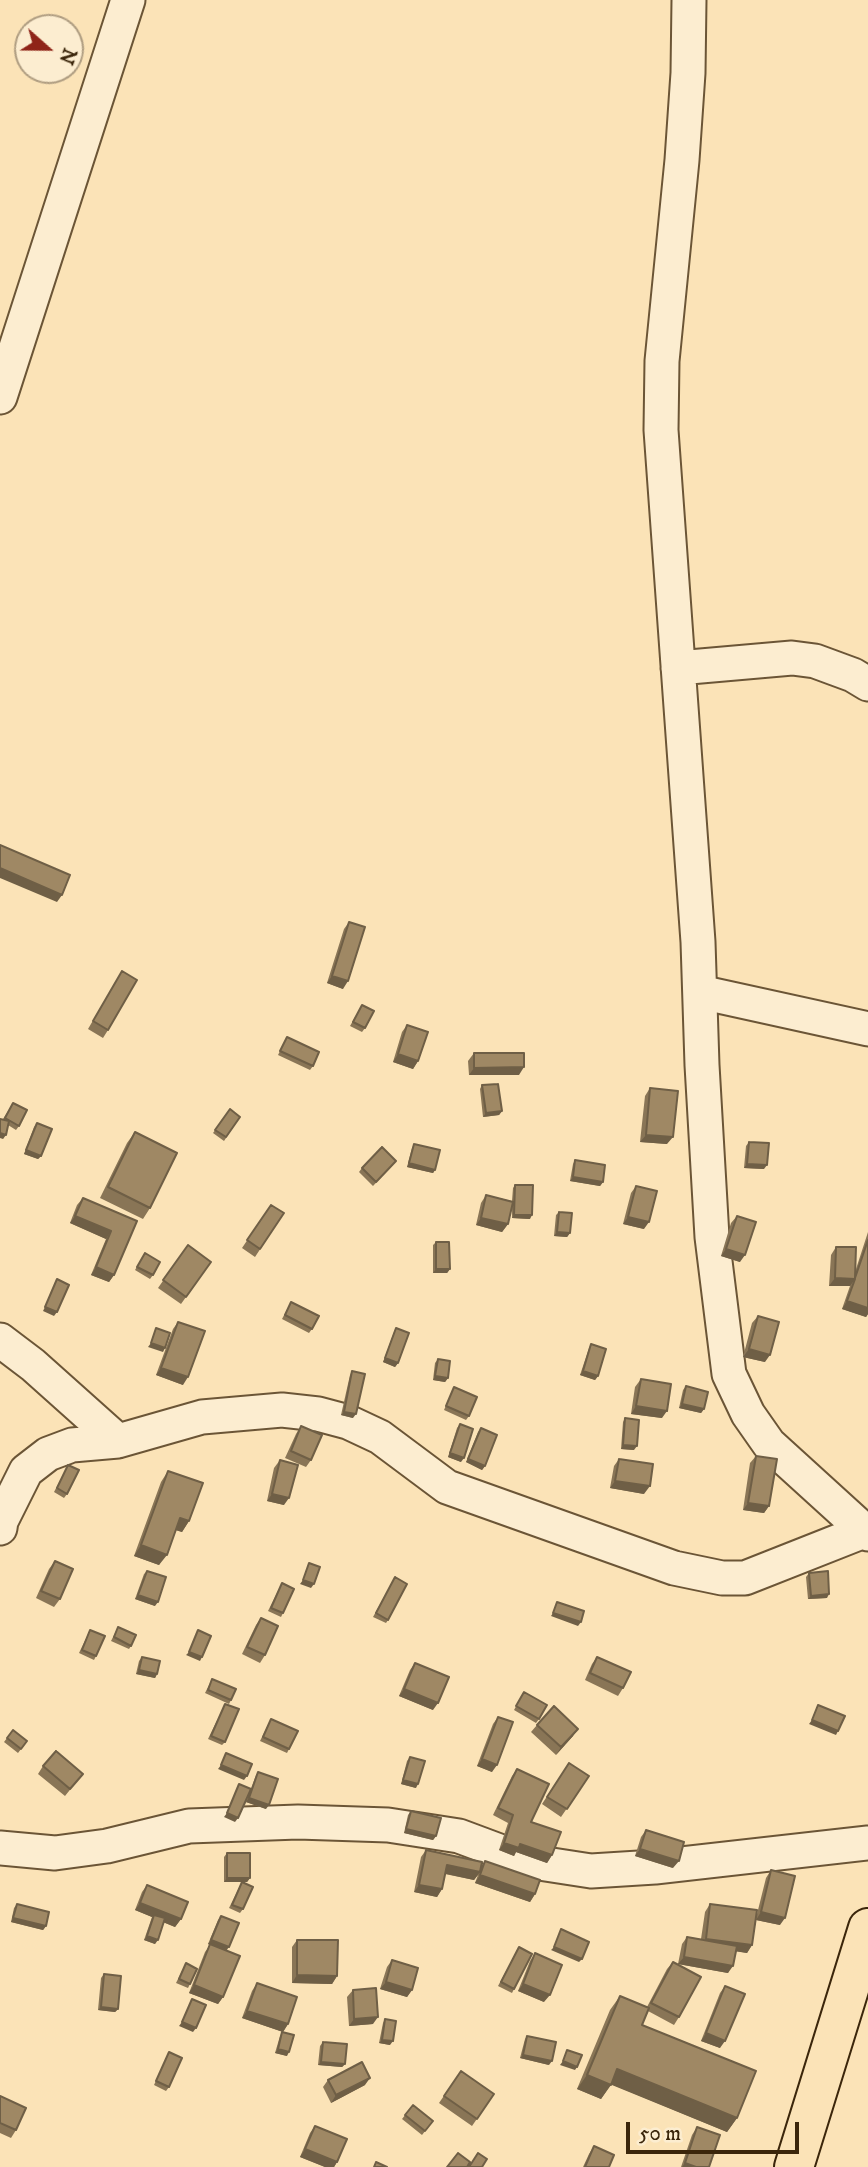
<!DOCTYPE html>
<style>
body{margin:0}
#map{position:relative;width:868px;height:2167px;overflow:hidden;background:#fbe3b7;font-family:"IM FELL DW Pica",serif}
canvas{display:block}
.north{position:absolute;left:14px;top:14px;width:70px;height:70px;box-sizing:border-box;background:#fcedd0;border:2px solid #af9d81;border-radius:50%;rotate:111deg;font-size:19px;font-weight:700;line-height:28px;text-align:center;color:#3b260b}
.north::after{content:'';display:block;margin:auto;width:24px;height:32px;background:#8f2418;clip-path:polygon(50% 0,100% 100%,50% 72%,0 100%)}
.scale{position:absolute;left:626px;top:2122px;width:173px;height:32px;box-sizing:border-box;border:4px solid #3b260b;border-top:0;padding-left:9px;font-size:21px;line-height:24px;white-space:nowrap;color:#3b260b;-webkit-text-stroke:5px #fcedd0;paint-order:stroke}
</style>
<div id="map">
<canvas width="868" height="2167"></canvas>
<div class="north">N</div>
<div class="scale">50 m</div>
</div>
<script>
const g = document.querySelector('canvas').getContext('2d');
g.lineJoin = 'round';
function poly(rows) {
  const path = new Path2D();
  for (const r of rows) {
    path.moveTo(r[0], r[1]);
    for (let i = 2; i < r.length; i += 2) path.lineTo(r[i], r[i + 1]);
  }
  return path;
}
function strokePath(path, color, width, dash) {
  g.strokeStyle = color;
  g.lineWidth = width;
  g.lineCap = dash ? 'butt' : 'round';
  g.setLineDash(dash || []);
  g.stroke(path);
}
function fill(path, color) {
  g.fillStyle = color;
  g.fill(path, 'evenodd');
}
const minor = poly([
 [689,0,688,73,682,160,662,361,661,430,698,942,702,1065,712,1237,729,1374,748,1414,769,1444,868,1534],
 [0,397,128,0],
 [678,668,792,658,815,661,853,675,868,684],
 [700,992,868,1029],
 [0,1340,33,1365,118,1441],
 [0,1528,1,1521,26,1471,48,1454,72,1445,118,1441,202,1417,282,1410,318,1414,348,1422,380,1437,447,1487,674,1568,722,1578,745,1578,864,1531],
 [0,1848,55,1853,107,1846,189,1826,298,1822,388,1825,459,1836,526,1861,591,1871,655,1867,868,1843]
]);
const major = poly([
 [794,2167,868,1928]
]);
strokePath(minor, '#6b5536', 37);
strokePath(major, '#3b260b', 42);
strokePath(minor, '#fcedd0', 33);
strokePath(major, '#fbe3b7', 38);
fill(poly([
 [349,922,343,989,327,983,344,929],
 [122,971,108,1030,103,1038,88,1029],
 [362,1005,365,1028,362,1032,350,1026],
 [407,1025,418,1061,413,1069,393,1062,402,1032],
 [287,1037,313,1066,310,1070,278,1055],
 [474,1053,519,1075,469,1075,468,1061],
 [482,1085,502,1111,499,1115,483,1117,480,1089],
 [650,1088,667,1144,640,1142,645,1096],
 [13,1103,19,1126,16,1130,8,1125,3,1139,3,1119],
 [230,1109,240,1117,224,1141,213,1133],
 [37,1123,41,1156,38,1159,24,1154,34,1127],
 [135,1132,150,1208,143,1219,100,1198,127,1143],
 [749,1142,764,1169,744,1168,746,1146],
 [414,1144,435,1170,433,1173,407,1167,412,1148],
 [575,1160,603,1182,600,1186,570,1181,573,1164],
 [393,1165,373,1186,359,1172,362,1168],
 [515,1185,530,1219,512,1218,512,1206,508,1224,502,1232,476,1225,481,1203,486,1195,512,1201,513,1188],
 [636,1186,644,1229,623,1224,631,1193],
 [83,1198,137,1221,114,1275,109,1282,91,1275,106,1239,70,1223,77,1205],
 [271,1205,284,1213,255,1257,242,1248],
 [559,1212,570,1233,567,1237,554,1236,556,1215],
 [737,1216,740,1262,721,1256,731,1223],
 [868,1232,868,1314,866,1317,842,1309,850,1286,829,1286,831,1255,836,1247,856,1269],
 [436,1242,450,1269,447,1273,433,1273,433,1245],
 [188,1245,211,1262,181,1304,158,1288],
 [145,1253,153,1275,150,1279,135,1270],
 [291,1302,312,1329,309,1333,282,1319],
 [758,1316,765,1362,743,1357,752,1323],
 [178,1322,183,1385,156,1375,173,1329],
 [396,1328,398,1363,395,1367,383,1362,394,1332],
 [591,1344,598,1376,595,1380,580,1375,589,1348],
 [438,1359,448,1378,445,1382,433,1380,435,1363],
 [352,1371,353,1418,341,1415,350,1375],
 [641,1379,662,1418,631,1414,635,1387],
 [686,1386,704,1409,701,1413,679,1408,683,1390],
 [454,1387,469,1416,466,1420,444,1410],
 [625,1418,634,1450,621,1449,623,1422],
 [460,1424,461,1462,448,1457,457,1428],
 [301,1426,311,1460,306,1467,285,1458,296,1434],
 [481,1428,485,1466,482,1470,466,1462,478,1432],
 [756,1456,769,1506,764,1513,743,1510,750,1463],
 [619,1459,644,1494,610,1488,614,1466],
 [280,1460,284,1505,267,1501,274,1468],
 [68,1465,67,1494,64,1498,54,1492],
 [168,1471,189,1521,182,1532,176,1530,159,1565,134,1556,161,1482],
 [55,1561,60,1599,54,1607,36,1598,49,1569],
 [147,1571,155,1606,135,1599,144,1574],
 [809,1573,827,1598,808,1599,806,1577],
 [395,1577,388,1620,386,1623,373,1617],
 [282,1583,283,1613,281,1617,268,1611],
 [261,1618,265,1655,260,1663,242,1654,256,1625],
 [118,1627,131,1646,129,1649,111,1641],
 [90,1630,96,1656,94,1660,79,1653],
 [142,1657,157,1674,155,1678,136,1674,139,1661],
 [597,1657,623,1688,618,1696,585,1680,592,1664],
 [415,1663,433,1710,399,1696,410,1670],
 [212,1679,231,1700,229,1704,205,1693],
 [524,1692,539,1719,536,1723,514,1710],
 [225,1704,225,1742,222,1745,208,1739],
 [498,1717,492,1772,477,1766,493,1724],
 [271,1719,289,1749,287,1753,260,1741],
 [537,1725,573,1736,556,1755,531,1732],
 [13,1730,27,1741,18,1753,4,1742],
 [410,1757,416,1788,401,1784,407,1761],
 [569,1763,589,1776,561,1817,542,1804],
 [43,1766,77,1781,65,1796,38,1774],
 [517,1769,531,1822,552,1855,547,1863,516,1852,514,1856,499,1850,508,1823,493,1815,512,1776],
 [258,1772,266,1809,246,1802,256,1775],
 [411,1811,436,1836,433,1840,404,1833,408,1815],
 [646,1830,673,1868,635,1856,641,1837],
 [426,1850,481,1867,485,1861,535,1894,530,1902,475,1883,478,1875,474,1880,445,1874,442,1889,437,1897,414,1892,421,1857],
 [227,1853,250,1878,247,1882,243,1882,243,1909,240,1913,229,1908,242,1882,224,1882,224,1857],
 [771,1870,780,1925,756,1920,752,1945,747,1953,736,1951,728,1973,678,1964,682,1944,687,1937,701,1939,705,1912,710,1904,756,1918,766,1878],
 [147,1885,181,1919,175,1927,163,1922,155,1944,144,1940,152,1917,135,1910,142,1892],
 [17,1904,46,1926,43,1930,11,1922,14,1908],
 [221,1916,226,1951,223,1997,218,2004,189,1993,205,1952,210,1945,208,1944,218,1920],
 [297,1940,337,1976,332,1984,292,1983,292,1947],
 [519,1947,514,1989,512,1993,498,1986],
 [535,1953,544,2002,518,1991,530,1961],
 [392,1960,412,1990,407,1997,380,1989,387,1967],
 [673,1962,679,2017,674,2025,648,2011,642,2025,737,2118,727,2132,611,2084,601,2099,577,2089,610,2010,620,1996,647,2007,667,1969],
 [186,1963,190,1984,188,1988,176,1983],
 [104,1974,118,2009,115,2012,98,2010,101,1978],
 [257,1983,288,2024,283,2032,242,2018,252,1991],
 [725,1986,720,2048,701,2041,720,1993],
 [353,1990,373,2024,349,2026,347,1997],
 [385,2019,390,2045,379,2043,383,2023],
 [282,2032,287,2056,275,2053,280,2036],
 [527,2036,549,2065,520,2058,525,2039],
 [323,2042,345,2064,342,2067,318,2065,320,2046],
 [169,2052,169,2087,166,2091,154,2085],
 [461,2071,494,2094,472,2126,439,2103],
 [328,2080,365,2085,331,2103,323,2087],
 [0,2096,16,2130,11,2138,0,2133],
 [413,2105,433,2121,422,2135,402,2119],
 [315,2126,337,2162,334,2167,325,2167,300,2157,310,2133],
 [697,2127,709,2167,681,2167,692,2135],
 [594,2146,609,2167,583,2167,589,2154]
]), '#897556');
fill(poly([
 [0,868,62,895,57,902,0,878],
 [332,976,348,981,343,989,327,983],
 [398,1054,418,1061,413,1069,393,1062],
 [524,1067,519,1075,469,1075,474,1068],
 [502,1111,499,1115,483,1117,486,1113],
 [0,1133,6,1135,3,1139,0,1138],
 [646,1135,673,1137,667,1144,640,1142],
 [26,1150,41,1156,38,1159,24,1154],
 [409,1163,435,1170,433,1173,407,1167],
 [747,1164,767,1165,764,1169,744,1168],
 [573,1177,603,1182,600,1186,570,1181],
 [514,1215,532,1215,530,1219,512,1218],
 [75,1216,111,1231,106,1239,70,1223],
 [628,1217,649,1222,644,1229,623,1224],
 [481,1218,508,1224,502,1232,476,1225],
 [557,1232,570,1233,567,1237,554,1236],
 [726,1249,745,1255,740,1262,721,1256],
 [96,1267,114,1275,109,1282,91,1275],
 [436,1269,450,1269,447,1273,433,1273],
 [835,1278,855,1279,850,1286,829,1286],
 [847,1301,868,1308,868,1314,866,1317,842,1309],
 [45,1307,57,1312,54,1316,43,1311],
 [151,1343,165,1348,163,1352,148,1347],
 [749,1349,770,1355,765,1362,743,1357],
 [385,1358,398,1363,395,1367,383,1362],
 [161,1368,188,1377,183,1385,156,1375],
 [583,1371,598,1376,595,1380,580,1375],
 [435,1376,448,1378,445,1382,433,1380],
 [682,1404,704,1409,701,1413,679,1408],
 [636,1406,667,1411,662,1418,631,1414],
 [344,1412,356,1414,353,1418,341,1415],
 [623,1445,637,1446,634,1450,621,1449],
 [450,1453,464,1458,461,1462,448,1457],
 [468,1459,485,1466,482,1470,466,1462],
 [615,1481,650,1486,644,1494,610,1488],
 [272,1494,289,1498,284,1505,267,1501],
 [748,1503,769,1506,764,1513,743,1510],
 [180,1518,189,1521,182,1532,172,1529],
 [141,1545,167,1555,159,1565,134,1556],
 [303,1580,314,1584,311,1588,300,1584],
 [829,1594,827,1598,808,1599,811,1596],
 [138,1595,158,1602,155,1606,135,1599],
 [553,1613,581,1622,578,1626,551,1616],
 [189,1652,202,1657,200,1661,186,1655],
 [139,1670,157,1674,155,1678,136,1674],
 [404,1689,438,1703,433,1710,399,1696],
 [812,1720,838,1731,836,1735,809,1724],
 [578,1729,573,1736,556,1755,561,1747],
 [482,1759,497,1765,492,1772,477,1766],
 [221,1765,247,1776,244,1780,218,1769],
 [403,1780,418,1784,416,1788,401,1784],
 [249,1798,269,1805,266,1809,246,1802],
 [227,1813,238,1818,235,1822,224,1817],
 [406,1829,436,1836,433,1840,404,1833],
 [504,1843,520,1844,552,1855,547,1863,516,1852,514,1856,499,1850],
 [640,1849,679,1861,673,1868,635,1856],
 [447,1865,480,1872,474,1880,442,1873],
 [480,1875,535,1894,530,1902,475,1883],
 [227,1878,250,1878,247,1882,224,1882],
 [419,1885,442,1889,437,1897,414,1892],
 [140,1903,181,1919,175,1927,153,1918,154,1915,152,1917,135,1910],
 [761,1912,785,1918,780,1925,756,1920],
 [13,1918,46,1926,43,1930,11,1922],
 [147,1936,158,1940,155,1944,144,1940],
 [706,1939,752,1945,747,1953,700,1946],
 [211,1940,229,1947,226,1951,208,1944],
 [554,1947,582,1959,579,1962,551,1950],
 [684,1957,733,1966,728,1973,678,1964],
 [297,1975,337,1976,332,1984,292,1983],
 [386,1982,412,1990,407,1997,380,1989],
 [523,1984,550,1995,544,2002,518,1991],
 [194,1985,223,1997,218,2004,189,1993],
 [101,2007,118,2009,115,2012,98,2010],
 [247,2011,288,2024,283,2032,242,2018],
 [378,2017,373,2024,349,2026,354,2019],
 [182,2022,196,2028,193,2032,179,2026],
 [706,2033,725,2041,720,2048,701,2041],
 [382,2040,393,2041,390,2045,379,2043],
 [278,2049,289,2052,287,2056,275,2053],
 [523,2055,552,2061,549,2065,520,2058],
 [563,2061,577,2067,575,2070,560,2065],
 [321,2062,345,2064,342,2067,318,2065],
 [617,2069,737,2118,727,2132,607,2083],
 [587,2075,611,2085,601,2099,577,2089],
 [370,2078,365,2085,331,2103,336,2095],
 [305,2149,337,2162,334,2167,325,2167,300,2157],
 [685,2163,696,2167,682,2167]
]), '#6f5f46');
const building = poly([
 [0,845,70,875,62,895,0,868,0,845],
 [349,922,365,927,348,981,332,976,349,922],
 [122,971,137,980,108,1030,93,1021,122,971],
 [362,1005,374,1011,365,1028,353,1022,362,1005],
 [407,1025,428,1032,418,1061,398,1054,407,1025],
 [287,1037,319,1052,313,1066,280,1051,287,1037],
 [474,1053,524,1053,524,1067,474,1068,474,1053],
 [498,1084,502,1111,486,1113,482,1085,498,1084],
 [650,1088,678,1091,673,1137,646,1135,650,1088],
 [13,1103,27,1110,19,1126,5,1118,13,1103],
 [230,1109,240,1117,226,1137,215,1130,230,1109],
 [0,1119,9,1121,6,1135,0,1133,0,1119],
 [37,1123,52,1129,41,1156,26,1150,37,1123],
 [135,1132,177,1153,150,1208,108,1187,135,1132],
 [749,1142,769,1143,767,1165,747,1164,749,1142],
 [414,1144,440,1150,435,1170,409,1163,414,1144],
 [382,1147,396,1161,376,1182,362,1168,382,1147],
 [575,1160,605,1165,603,1182,573,1177,575,1160],
 [515,1185,533,1185,532,1215,514,1215,515,1185],
 [636,1186,657,1191,649,1222,628,1217,636,1186],
 [486,1195,513,1202,508,1224,481,1218,486,1195],
 [83,1198,137,1221,114,1275,96,1267,111,1231,75,1216,83,1198],
 [271,1205,284,1213,260,1249,247,1240,271,1205],
 [559,1212,572,1213,570,1233,557,1232,559,1212],
 [737,1216,756,1222,745,1255,726,1249,737,1216],
 [868,1240,868,1308,847,1301,855,1279,835,1278,836,1247,856,1247,855,1278,868,1240],
 [436,1242,449,1242,450,1269,436,1269,436,1242],
 [188,1245,211,1262,186,1297,163,1280,188,1245],
 [145,1253,160,1262,153,1275,137,1267,145,1253],
 [57,1279,69,1285,57,1312,45,1307,57,1279],
 [291,1302,319,1316,312,1329,285,1315,291,1302],
 [758,1316,779,1322,770,1355,749,1349,758,1316],
 [178,1322,205,1331,188,1377,161,1368,178,1322],
 [156,1328,170,1333,165,1348,151,1343,156,1328],
 [396,1328,409,1333,398,1363,385,1358,396,1328],
 [591,1344,606,1349,598,1376,583,1371,591,1344],
 [438,1359,450,1361,448,1378,435,1376,438,1359],
 [352,1371,365,1374,356,1414,344,1412,352,1371],
 [641,1379,671,1384,667,1411,636,1406,641,1379],
 [686,1386,708,1392,704,1409,682,1404,686,1386],
 [454,1387,477,1397,469,1416,446,1406,454,1387],
 [625,1418,639,1420,637,1446,623,1445,625,1418],
 [460,1424,473,1429,464,1458,450,1453,460,1424],
 [301,1426,322,1435,311,1460,291,1451,301,1426],
 [481,1428,497,1435,485,1466,468,1459,481,1428],
 [756,1456,777,1459,769,1506,748,1503,756,1456],
 [619,1459,653,1464,650,1486,615,1481,619,1459],
 [280,1460,298,1465,289,1498,272,1494,280,1460],
 [68,1465,79,1470,67,1494,57,1488,68,1465],
 [168,1471,203,1483,189,1521,180,1518,167,1555,141,1545,168,1471],
 [55,1561,73,1569,60,1599,41,1591,55,1561],
 [309,1563,320,1567,314,1584,303,1580,309,1563],
 [147,1571,166,1577,158,1602,138,1595,147,1571],
 [828,1571,829,1594,811,1596,809,1573,828,1571],
 [395,1577,407,1584,388,1620,376,1613,395,1577],
 [282,1583,294,1589,283,1613,271,1608,282,1583],
 [557,1602,584,1611,581,1622,553,1613,557,1602],
 [261,1618,278,1626,265,1655,247,1647,261,1618],
 [118,1627,136,1635,131,1646,114,1637,118,1627],
 [90,1630,105,1636,96,1656,82,1650,90,1630],
 [198,1630,211,1636,202,1657,189,1652,198,1630],
 [142,1657,160,1661,157,1674,139,1670,142,1657],
 [597,1657,631,1672,623,1688,590,1673,597,1657],
 [415,1663,449,1677,438,1703,404,1689,415,1663],
 [212,1679,236,1689,231,1700,208,1690,212,1679],
 [524,1692,547,1705,539,1719,516,1706,524,1692],
 [225,1704,239,1709,225,1742,211,1736,225,1704],
 [818,1705,845,1716,838,1731,812,1720,818,1705],
 [554,1706,578,1729,561,1747,537,1725,554,1706],
 [498,1717,513,1722,497,1765,482,1759,498,1717],
 [271,1719,298,1731,289,1749,263,1737,271,1719],
 [13,1730,27,1741,21,1749,7,1738,13,1730],
 [56,1751,83,1774,70,1789,43,1766,56,1751],
 [226,1753,252,1764,247,1776,221,1765,226,1753],
 [410,1757,425,1761,418,1784,403,1780,410,1757],
 [569,1763,589,1776,567,1809,547,1797,569,1763],
 [517,1769,549,1784,531,1822,561,1832,552,1855,520,1844,519,1848,504,1843,513,1815,498,1808,517,1769],
 [258,1772,278,1779,269,1805,249,1798,258,1772],
 [239,1784,251,1789,238,1818,227,1813,239,1784],
 [411,1811,441,1818,436,1836,406,1829,411,1811],
 [646,1830,684,1842,679,1861,640,1849,646,1830],
 [426,1850,482,1862,480,1872,447,1865,442,1889,419,1885,426,1850],
 [227,1853,250,1853,250,1878,227,1878,227,1853],
 [485,1861,540,1880,535,1894,480,1875,485,1861],
 [771,1870,795,1876,785,1918,761,1912,771,1870],
 [242,1882,253,1887,243,1909,232,1905,242,1882],
 [147,1885,188,1902,181,1919,140,1903,147,1885],
 [17,1904,49,1912,46,1926,13,1918,17,1904],
 [710,1904,757,1910,752,1945,706,1939,710,1904],
 [154,1915,165,1918,158,1940,147,1936,154,1915],
 [221,1916,239,1923,229,1947,211,1940,221,1916],
 [561,1929,589,1942,582,1959,554,1947,561,1929],
 [687,1937,737,1946,733,1966,684,1957,687,1937],
 [297,1940,338,1940,337,1976,297,1975,297,1940],
 [210,1944,240,1956,223,1997,194,1985,210,1944],
 [519,1947,532,1954,514,1989,501,1982,519,1947],
 [535,1953,562,1965,550,1995,523,1984,535,1953],
 [392,1960,418,1968,412,1990,386,1982,392,1960],
 [673,1962,701,1977,679,2017,651,2003,673,1962],
 [186,1963,197,1969,190,1984,179,1979,186,1963],
 [104,1974,121,1976,118,2009,101,2007,104,1974],
 [257,1983,297,1997,288,2024,247,2011,257,1983],
 [725,1986,745,1994,725,2041,706,2033,725,1986],
 [376,1988,378,2017,354,2019,353,1990,376,1988],
 [620,1996,649,2008,642,2025,756,2071,737,2118,617,2069,611,2085,587,2075,620,1996],
 [192,1999,206,2005,196,2028,182,2022,192,1999],
 [385,2019,396,2021,393,2041,382,2040,385,2019],
 [282,2032,294,2035,289,2052,278,2049,282,2032],
 [527,2036,556,2042,552,2061,523,2055,527,2036],
 [323,2042,347,2044,345,2064,321,2062,323,2042],
 [567,2050,582,2055,577,2067,563,2061,567,2050],
 [169,2052,182,2058,169,2087,156,2081,169,2052],
 [362,2062,370,2078,336,2095,328,2080,362,2062],
 [461,2071,494,2094,477,2119,444,2096,461,2071],
 [0,2096,26,2108,16,2130,0,2123,0,2096],
 [413,2105,433,2121,425,2131,405,2115,413,2105],
 [315,2126,347,2139,337,2162,305,2149,315,2126],
 [697,2127,720,2135,709,2167,696,2167,685,2163,697,2127],
 [594,2146,614,2155,609,2167,585,2167,594,2146],
 [458,2153,470,2162,467,2167,447,2167,458,2153],
 [478,2153,487,2159,482,2167,469,2167,478,2153],
 [376,2162,387,2167,374,2167,376,2162]
]);
fill(building, '#9f8864');
strokePath(building, '#6f5f46', 2);
</script>
